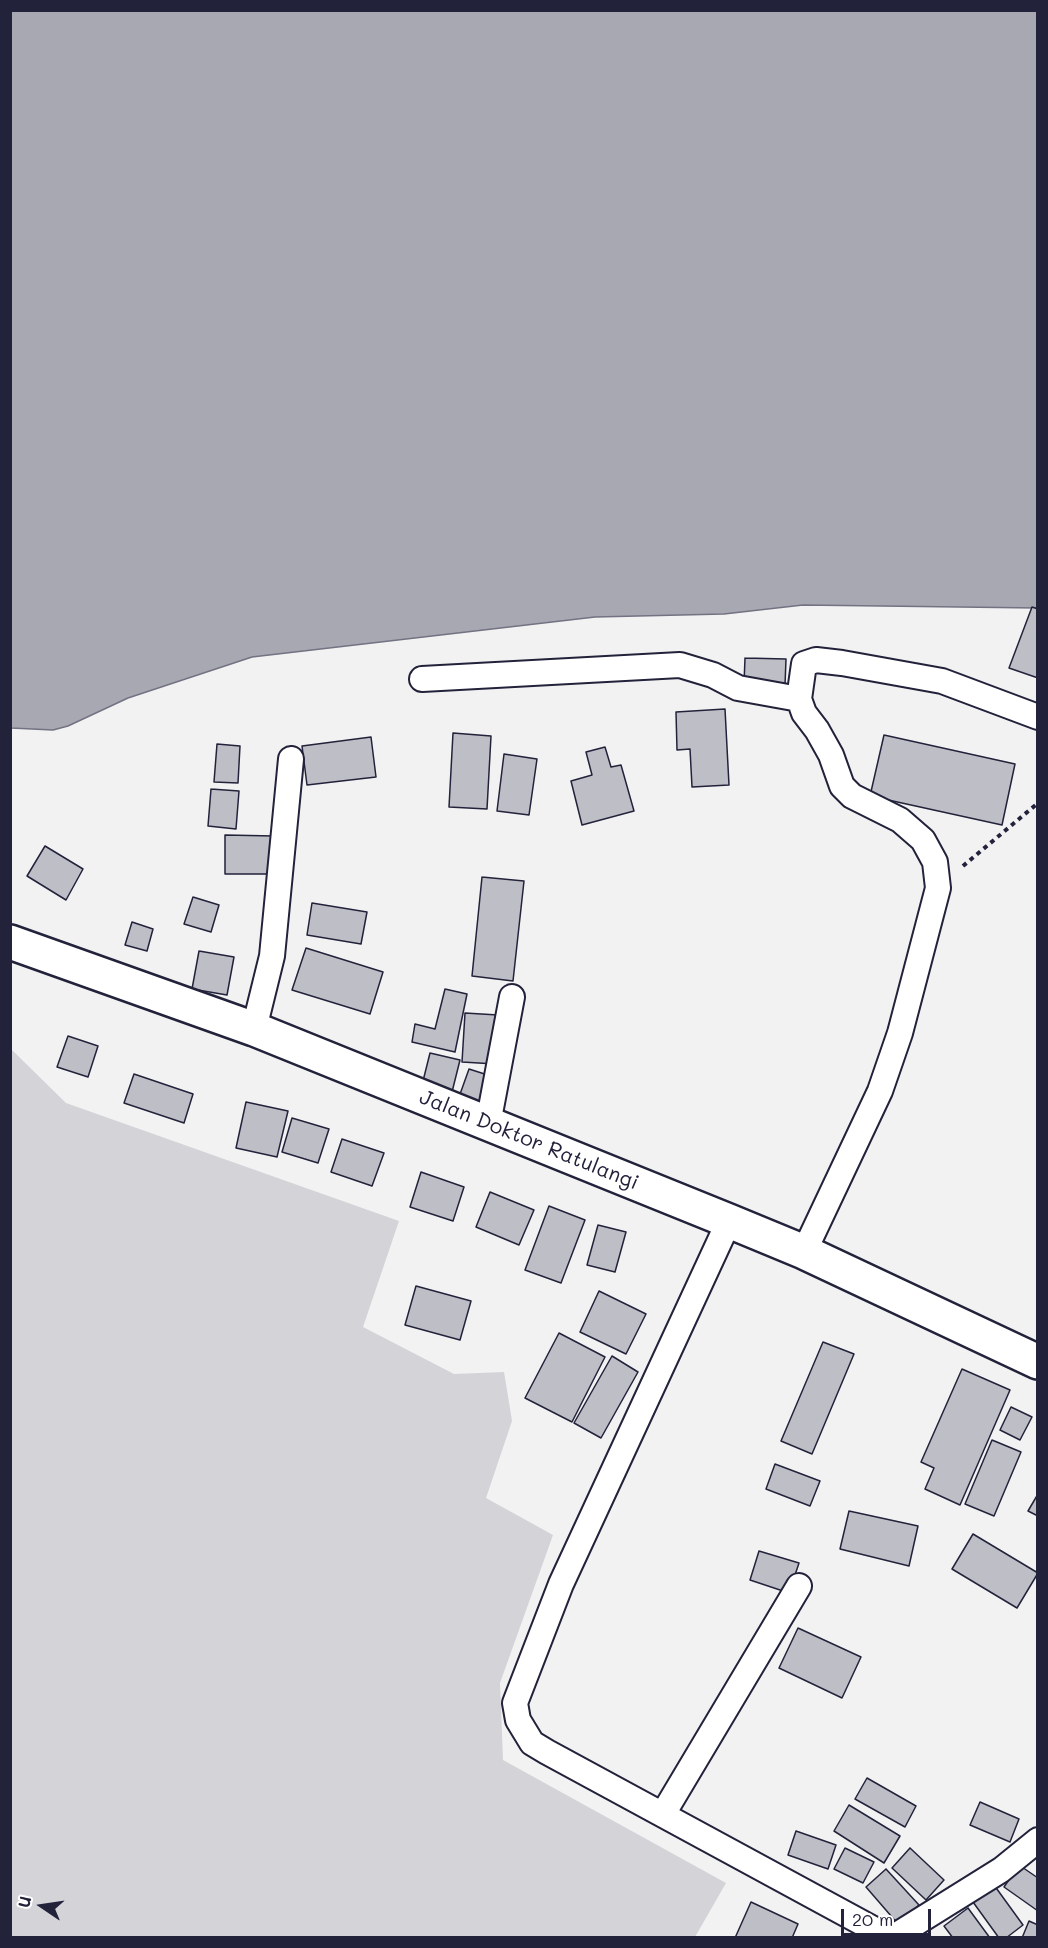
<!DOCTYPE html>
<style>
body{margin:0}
#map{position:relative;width:1048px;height:1948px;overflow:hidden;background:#f2f2f3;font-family:Mali,sans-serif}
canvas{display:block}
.frame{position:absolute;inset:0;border:12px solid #22223b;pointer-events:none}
.north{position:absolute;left:12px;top:1876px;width:60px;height:60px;-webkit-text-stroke:4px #fff;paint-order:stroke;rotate:283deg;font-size:16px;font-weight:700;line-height:24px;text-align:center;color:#22223b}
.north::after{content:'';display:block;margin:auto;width:21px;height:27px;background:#22223b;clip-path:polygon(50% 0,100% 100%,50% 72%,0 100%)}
.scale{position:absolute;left:841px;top:1909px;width:90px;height:27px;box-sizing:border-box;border:3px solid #22223b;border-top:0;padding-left:8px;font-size:18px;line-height:21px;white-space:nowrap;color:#22223b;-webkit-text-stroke:4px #fff;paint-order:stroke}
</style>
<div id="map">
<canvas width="1048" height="1948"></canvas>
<div class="frame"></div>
<div class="north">U</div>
<div class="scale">20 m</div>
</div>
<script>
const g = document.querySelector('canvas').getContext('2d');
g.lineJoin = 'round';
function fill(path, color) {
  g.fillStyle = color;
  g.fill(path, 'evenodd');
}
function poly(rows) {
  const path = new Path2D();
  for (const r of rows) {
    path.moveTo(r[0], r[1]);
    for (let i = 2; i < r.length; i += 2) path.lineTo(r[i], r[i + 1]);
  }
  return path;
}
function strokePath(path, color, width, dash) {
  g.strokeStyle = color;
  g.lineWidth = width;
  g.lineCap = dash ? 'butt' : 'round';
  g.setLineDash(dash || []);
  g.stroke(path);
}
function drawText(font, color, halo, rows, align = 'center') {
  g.font = font + ' Mali,sans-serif';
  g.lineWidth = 5;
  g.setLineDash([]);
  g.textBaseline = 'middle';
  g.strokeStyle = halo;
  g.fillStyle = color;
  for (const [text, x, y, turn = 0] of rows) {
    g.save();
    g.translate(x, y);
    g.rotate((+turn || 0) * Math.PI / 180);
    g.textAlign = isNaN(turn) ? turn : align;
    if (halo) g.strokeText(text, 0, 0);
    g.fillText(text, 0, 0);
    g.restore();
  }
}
fill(poly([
 [11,1049,66,1103,399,1221,363,1327,454,1374,504,1372,512,1421,486,1498,553,1535,500,1683,503,1760,726,1883,695,1937,11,1937]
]), '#d3d3d8');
const water = poly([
 [10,11,1037,11,1037,608,803,605,724,614,595,617,252,657,128,698,68,726,53,730,11,728,10,11]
]);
fill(water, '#a8a8b2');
strokePath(water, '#727282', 1.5);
const building = poly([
 [1032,607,1038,609,1038,678,1009,668,1032,607],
 [745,658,786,659,785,685,744,684,745,658],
 [725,709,729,785,692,787,690,749,677,750,676,712,725,709],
 [453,733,491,736,487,809,449,807,453,733],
 [884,735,1015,764,1002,825,870,796,884,735],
 [371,737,376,777,307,785,302,746,371,737],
 [217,744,240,746,238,783,214,782,217,744],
 [605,747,611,767,621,765,634,811,582,825,571,781,592,775,586,752,605,747],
 [504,754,537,759,529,815,497,811,504,754],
 [211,789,239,791,236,829,208,826,211,789],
 [225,835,274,836,274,874,225,874,225,835],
 [45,846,83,869,66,900,27,876,45,846],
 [482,877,524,881,513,981,472,976,482,877],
 [193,897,219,905,211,932,184,924,193,897],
 [312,903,367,912,361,944,307,935,312,903],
 [132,922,153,929,147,951,125,945,132,922],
 [306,948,383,972,370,1014,292,990,306,948],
 [199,951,234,957,227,995,192,989,199,951],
 [445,989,467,994,455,1052,412,1042,415,1024,435,1029,445,989],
 [465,1013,498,1015,495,1064,462,1062,465,1013],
 [68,1036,98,1046,88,1077,57,1067,68,1036],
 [430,1053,460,1060,452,1092,422,1085,430,1053],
 [469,1069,494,1077,485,1105,459,1097,469,1069],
 [134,1074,193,1094,184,1123,124,1103,134,1074],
 [246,1102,288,1111,277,1157,236,1148,246,1102],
 [292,1118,329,1129,318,1163,282,1152,292,1118],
 [342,1139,384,1153,372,1186,331,1172,342,1139],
 [421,1172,464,1187,453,1221,410,1207,421,1172],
 [490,1192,534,1210,519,1245,476,1227,490,1192],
 [549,1206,585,1220,561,1283,525,1270,549,1206],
 [598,1225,626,1232,615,1272,587,1265,598,1225],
 [416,1286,471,1301,460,1340,405,1325,416,1286],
 [599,1291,646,1314,626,1354,580,1332,599,1291],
 [559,1333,605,1357,572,1422,525,1398,559,1333],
 [823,1342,854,1354,812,1454,781,1441,823,1342],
 [612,1356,638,1372,601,1438,574,1423,612,1356],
 [962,1369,1010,1390,960,1505,925,1489,934,1468,921,1462,962,1369],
 [1011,1407,1032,1417,1020,1440,1000,1430,1011,1407],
 [992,1440,1021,1452,994,1516,965,1504,992,1440],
 [775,1464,820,1481,810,1506,766,1489,775,1464],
 [1038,1494,1038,1516,1028,1511,1038,1494],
 [849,1511,918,1526,909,1566,840,1549,849,1511],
 [973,1534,1038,1573,1017,1608,952,1569,973,1534],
 [759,1551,799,1563,789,1593,750,1580,759,1551],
 [798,1628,861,1657,842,1698,779,1668,798,1628],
 [867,1778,916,1806,905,1827,855,1799,867,1778],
 [980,1802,1019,1819,1010,1842,970,1825,980,1802],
 [849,1805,900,1836,884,1863,834,1831,849,1805],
 [796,1831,836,1845,828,1869,788,1855,796,1831],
 [845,1848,874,1862,863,1883,834,1869,845,1848],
 [910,1848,944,1880,926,1900,892,1868,910,1848],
 [1019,1865,1038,1878,1038,1911,1004,1887,1019,1865],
 [886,1869,919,1905,898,1924,866,1887,886,1869],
 [994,1885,1023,1925,1006,1938,999,1938,973,1902,994,1885],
 [751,1902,798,1924,792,1938,735,1938,751,1902],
 [968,1908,990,1938,953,1938,944,1926,968,1908],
 [1029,1921,1038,1925,1038,1938,1022,1938,1029,1921]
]);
fill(building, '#bebec6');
strokePath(building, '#22223b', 1.5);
const street = poly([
 [422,679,680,665,713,675,738,688,799,699],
 [254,1029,272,956,291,759],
 [488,1124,512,997],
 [729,1221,561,1584,515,1703,518,1720,532,1743,547,1752,890,1938],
 [804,1252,880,1091,900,1033,938,888,935,862,923,840,900,820,852,796,842,786,831,755,817,730,804,713,799,699,804,664,816,660,842,663,942,681,1038,717],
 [663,1814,799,1586],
 [892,1938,1001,1870,1038,1840]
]);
const highway = poly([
 [10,942,254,1029,729,1221,804,1252,1038,1362]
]);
strokePath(street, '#22223b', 28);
strokePath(highway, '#22223b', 38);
strokePath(poly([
 [963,866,1038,803]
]), '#22223b', 4, [4.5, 4.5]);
strokePath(street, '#fff', 24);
strokePath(highway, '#fff', 33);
drawText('21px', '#22223b', '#fff', [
 ["Jalan Doktor Ratulangi",529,1140,22]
]);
</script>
